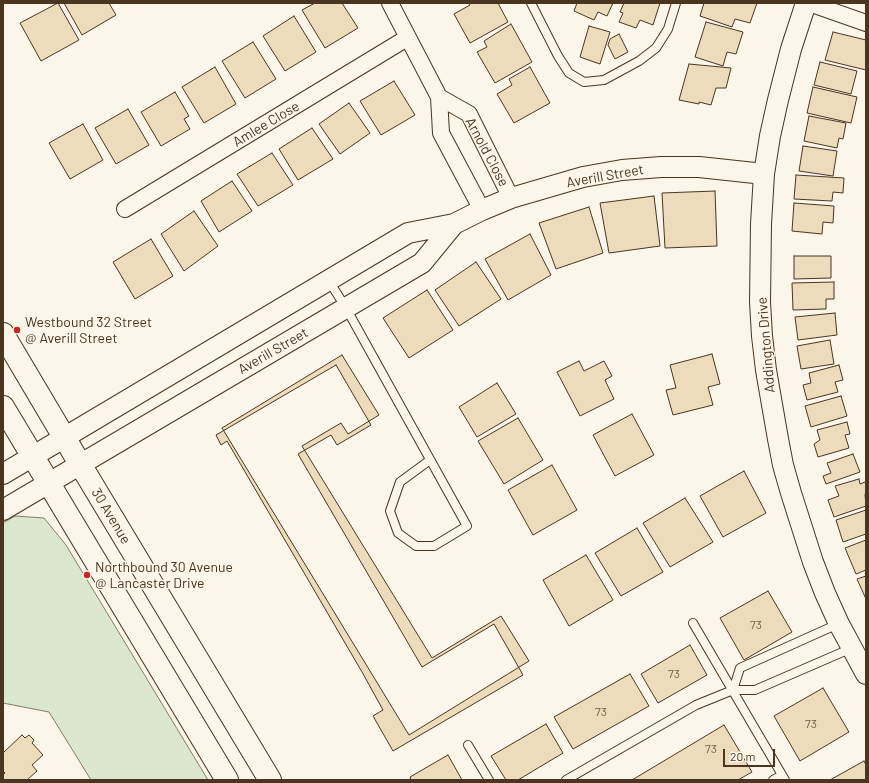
<!DOCTYPE html>
<style>
body{margin:0}
#map{position:relative;width:869px;height:783px;overflow:hidden;background:#fbf6e9;font-family:Barlow,sans-serif}
canvas{display:block}
.frame{position:absolute;inset:0;border:4px solid #4a3520;pointer-events:none}
.scale{position:absolute;left:723px;top:749px;width:52px;height:18px;box-sizing:border-box;border:2px solid #4a3520;border-top:0;padding-left:5px;font-size:12px;line-height:14px;white-space:nowrap;color:#4a3520;-webkit-text-stroke:3px #fbf6e9;paint-order:stroke}
</style>
<div id="map">
<canvas width="869" height="783"></canvas>
<div class="frame"></div>
<div class="scale">20 m</div>
</div>
<script>
const g = document.querySelector('canvas').getContext('2d');
g.lineJoin = 'round';
function fill(path, color) {
  g.fillStyle = color;
  g.fill(path, 'evenodd');
}
function poly(rows) {
  const path = new Path2D();
  for (const r of rows) {
    path.moveTo(r[0], r[1]);
    for (let i = 2; i < r.length; i += 2) path.lineTo(r[i], r[i + 1]);
  }
  return path;
}
function strokePath(path, color, width, dash) {
  g.strokeStyle = color;
  g.lineWidth = width;
  g.lineCap = dash ? 'butt' : 'round';
  g.setLineDash(dash || []);
  g.stroke(path);
}
function drawText(font, color, halo, rows, align = 'center') {
  g.font = font + ' Barlow,sans-serif';
  g.lineWidth = 3;
  g.setLineDash([]);
  g.textBaseline = 'middle';
  g.strokeStyle = halo;
  g.fillStyle = color;
  for (const [text, x, y, turn = 0] of rows) {
    g.save();
    g.translate(x, y);
    g.rotate((+turn || 0) * Math.PI / 180);
    g.textAlign = isNaN(turn) ? turn : align;
    if (halo) g.strokeText(text, 0, 0);
    g.fillText(text, 0, 0);
    g.restore();
  }
}
const green = poly([
 [15,516,44,518,66,545,208,780,91,780,49,712,3,703,3,523,15,516]
]);
fill(green, '#dce7d0');
strokePath(green, '#887966', 1);
const building = poly([
 [58,3,79,40,41,61,20,23,58,3],
 [64,3,109,3,116,15,82,35,64,3],
 [315,3,342,3,358,28,325,48,302,10,315,3],
 [469,3,498,3,508,22,470,43,454,14,470,5,469,3],
 [577,3,613,3,607,16,598,12,594,20,574,11,577,3],
 [624,3,660,3,653,25,640,20,636,28,619,22,623,13,620,12,624,3],
 [704,3,757,3,750,23,735,19,732,27,700,16,704,3],
 [294,16,316,52,285,71,263,36,294,16],
 [706,22,743,32,736,54,727,52,723,66,695,57,706,22],
 [511,24,532,62,495,83,477,52,487,47,484,41,511,24],
 [589,26,610,32,600,64,580,57,589,26],
 [833,32,866,40,866,70,825,60,833,32],
 [619,34,628,52,615,59,608,45,610,39,619,34],
 [253,42,276,79,245,98,222,61,253,42],
 [820,62,857,71,851,94,814,85,820,62],
 [689,64,731,68,726,88,716,88,711,105,699,102,699,104,679,100,689,64],
 [215,67,236,104,204,123,182,87,215,67],
 [530,67,550,103,514,123,497,94,512,85,509,79,530,67],
 [394,81,415,115,381,135,360,101,394,81],
 [813,87,857,97,851,123,807,113,813,87],
 [175,92,189,116,184,119,190,129,161,146,141,112,175,92],
 [349,103,370,133,340,154,319,124,349,103],
 [128,109,149,145,116,164,95,128,128,109],
 [809,116,846,123,843,139,839,138,837,148,804,141,809,116],
 [83,124,103,160,70,179,49,143,83,124],
 [312,128,333,159,298,180,279,149,312,128],
 [803,146,837,151,833,176,799,171,803,146],
 [272,153,293,185,258,206,237,174,272,153],
 [796,175,844,178,843,193,833,192,832,201,794,199,796,175],
 [232,181,252,211,219,232,201,201,232,181],
 [715,191,717,246,665,248,662,193,715,191],
 [654,196,660,246,609,253,600,203,654,196],
 [794,203,834,206,833,223,823,222,822,234,792,231,794,203],
 [589,207,603,253,556,269,539,223,589,207],
 [194,211,218,246,184,271,161,234,194,211],
 [530,234,551,275,508,300,485,259,530,234],
 [151,239,173,276,135,299,113,262,151,239],
 [794,256,831,256,831,278,794,279,794,256],
 [476,262,501,299,459,326,435,290,476,262],
 [834,282,834,299,826,299,826,309,793,310,792,283,834,282],
 [427,290,453,330,409,358,383,318,427,290],
 [835,313,837,335,798,340,795,317,835,313],
 [830,340,834,364,801,369,797,346,830,340],
 [712,354,720,384,708,387,713,405,673,415,666,390,676,388,670,365,712,354],
 [342,355,379,415,348,434,341,423,302,446,432,658,501,616,529,661,409,735,222,428,342,355],
 [579,361,584,371,604,361,612,376,605,380,614,399,580,416,557,372,579,361],
 [336,365,371,425,337,445,331,435,298,454,422,667,494,624,523,675,393,751,373,716,383,710,362,672,227,441,221,445,216,435,336,365],
 [839,365,843,380,835,382,838,392,807,400,803,385,811,383,809,373,839,365],
 [497,383,516,414,477,437,459,407,497,383],
 [841,396,847,416,811,427,805,406,841,396],
 [632,414,654,455,615,476,593,435,632,414],
 [518,418,543,460,504,484,478,441,518,418],
 [847,422,850,434,845,435,849,448,818,457,814,444,820,440,817,430,847,422],
 [853,454,860,472,826,484,823,476,831,473,827,463,853,454],
 [552,465,577,510,533,535,508,490,552,465],
 [744,471,766,513,723,537,700,496,744,471],
 [859,479,860,484,865,482,866,484,866,493,865,494,866,506,834,517,828,500,839,496,835,486,859,479],
 [685,498,713,542,670,567,643,523,685,498],
 [866,510,866,534,843,542,836,520,866,510],
 [637,528,663,572,621,596,595,553,637,528],
 [866,540,866,570,856,574,845,548,866,540],
 [586,555,613,600,569,626,543,580,586,555],
 [866,576,866,599,857,579,866,576],
 [768,591,792,632,744,660,720,618,768,591],
 [690,645,707,675,658,703,641,674,690,645],
 [630,674,649,706,573,749,554,717,630,674],
 [823,688,849,732,800,761,774,716,823,688],
 [546,724,563,753,518,780,506,780,491,756,546,724],
 [724,725,752,772,738,780,632,780,724,725],
 [22,735,25,738,29,735,34,740,32,743,43,755,32,765,37,771,27,780,3,780,3,775,5,773,3,771,3,753,22,735],
 [448,755,462,780,411,780,410,777,448,755],
 [864,761,866,765,866,780,830,780,864,761]
]);
fill(building, '#ecdcbc');
strokePath(building, '#4a3520', 1);
const service = poly([
 [531,3,558,56,569,73,584,82,604,80,639,61,656,48,668,29,676,3],
 [329,281,346,308,467,526,434,546,416,546,398,533,390,511,400,482,430,460],
 [693,623,785,780],
 [733,690,740,668,838,624],
 [468,745,489,780],
 [566,780,696,705,733,690,755,690,852,648],
 [773,780,782,775]
]);
const minor = poly([
 [390,3,439,97,441,133,482,210],
 [809,3,866,23],
 [439,97,469,114,511,198],
 [125,209,407,38]
]);
const tertiary = poly([
 [806,3,791,49,778,100,770,136,764,174,761,224,760,302,762,336,766,370,778,439,783,465,791,493,813,562,825,593,839,624,866,674],
 [3,474,408,233,454,224,482,210,511,198,583,177,622,170,661,167,699,167,764,174],
 [3,510,422,263,454,224]
]);
const secondary = poly([
 [3,334,80,464,270,780],
 [3,407,227,780]
]);
strokePath(service, '#4a3520', 10);
strokePath(minor, '#4a3520', 18);
strokePath(tertiary, '#4a3520', 22);
strokePath(secondary, '#4a3520', 24);
strokePath(service, '#fbf6e9', 8);
strokePath(minor, '#fbf6e9', 16);
strokePath(tertiary, '#fbf6e9', 20);
strokePath(secondary, '#fbf6e9', 22);
for (const [x, y, r, color] of [
 [17,330,4,"#c62828"],
 [87,575,4,"#c62828"]
]) {
  const dot = new Path2D();
  dot.arc(x, y, r, 0, 2 * Math.PI);
  g.fillStyle = color;
  g.fill(dot);
  strokePath(dot, '#fbf6e9', 1.5);
}
drawText('12px', '#725f47', null, [
 ["73",756,625],
 ["73",674,674],
 ["73",601,712],
 ["73",811,724],
 ["73",711,749]
]);
drawText('14px', '#4a3520', '#fbf6e9', [
 ["Amlee Close",266,124,-31],
 ["Arnold Close",487,152,62],
 ["Averill Street",605,176,-10],
 ["Addington Drive",766,345,-95],
 ["Averill Street",273,351,-30],
 ["30 Avenue",111,516,59]
]);
drawText('14px', '#4a3520', '#fbf6e9', [
 ["Westbound 32 Street",25,322],
 ["@ Averill Street",25,338],
 ["Northbound 30 Avenue",95,567],
 ["@ Lancaster Drive",95,583]
], 'left');
</script>
